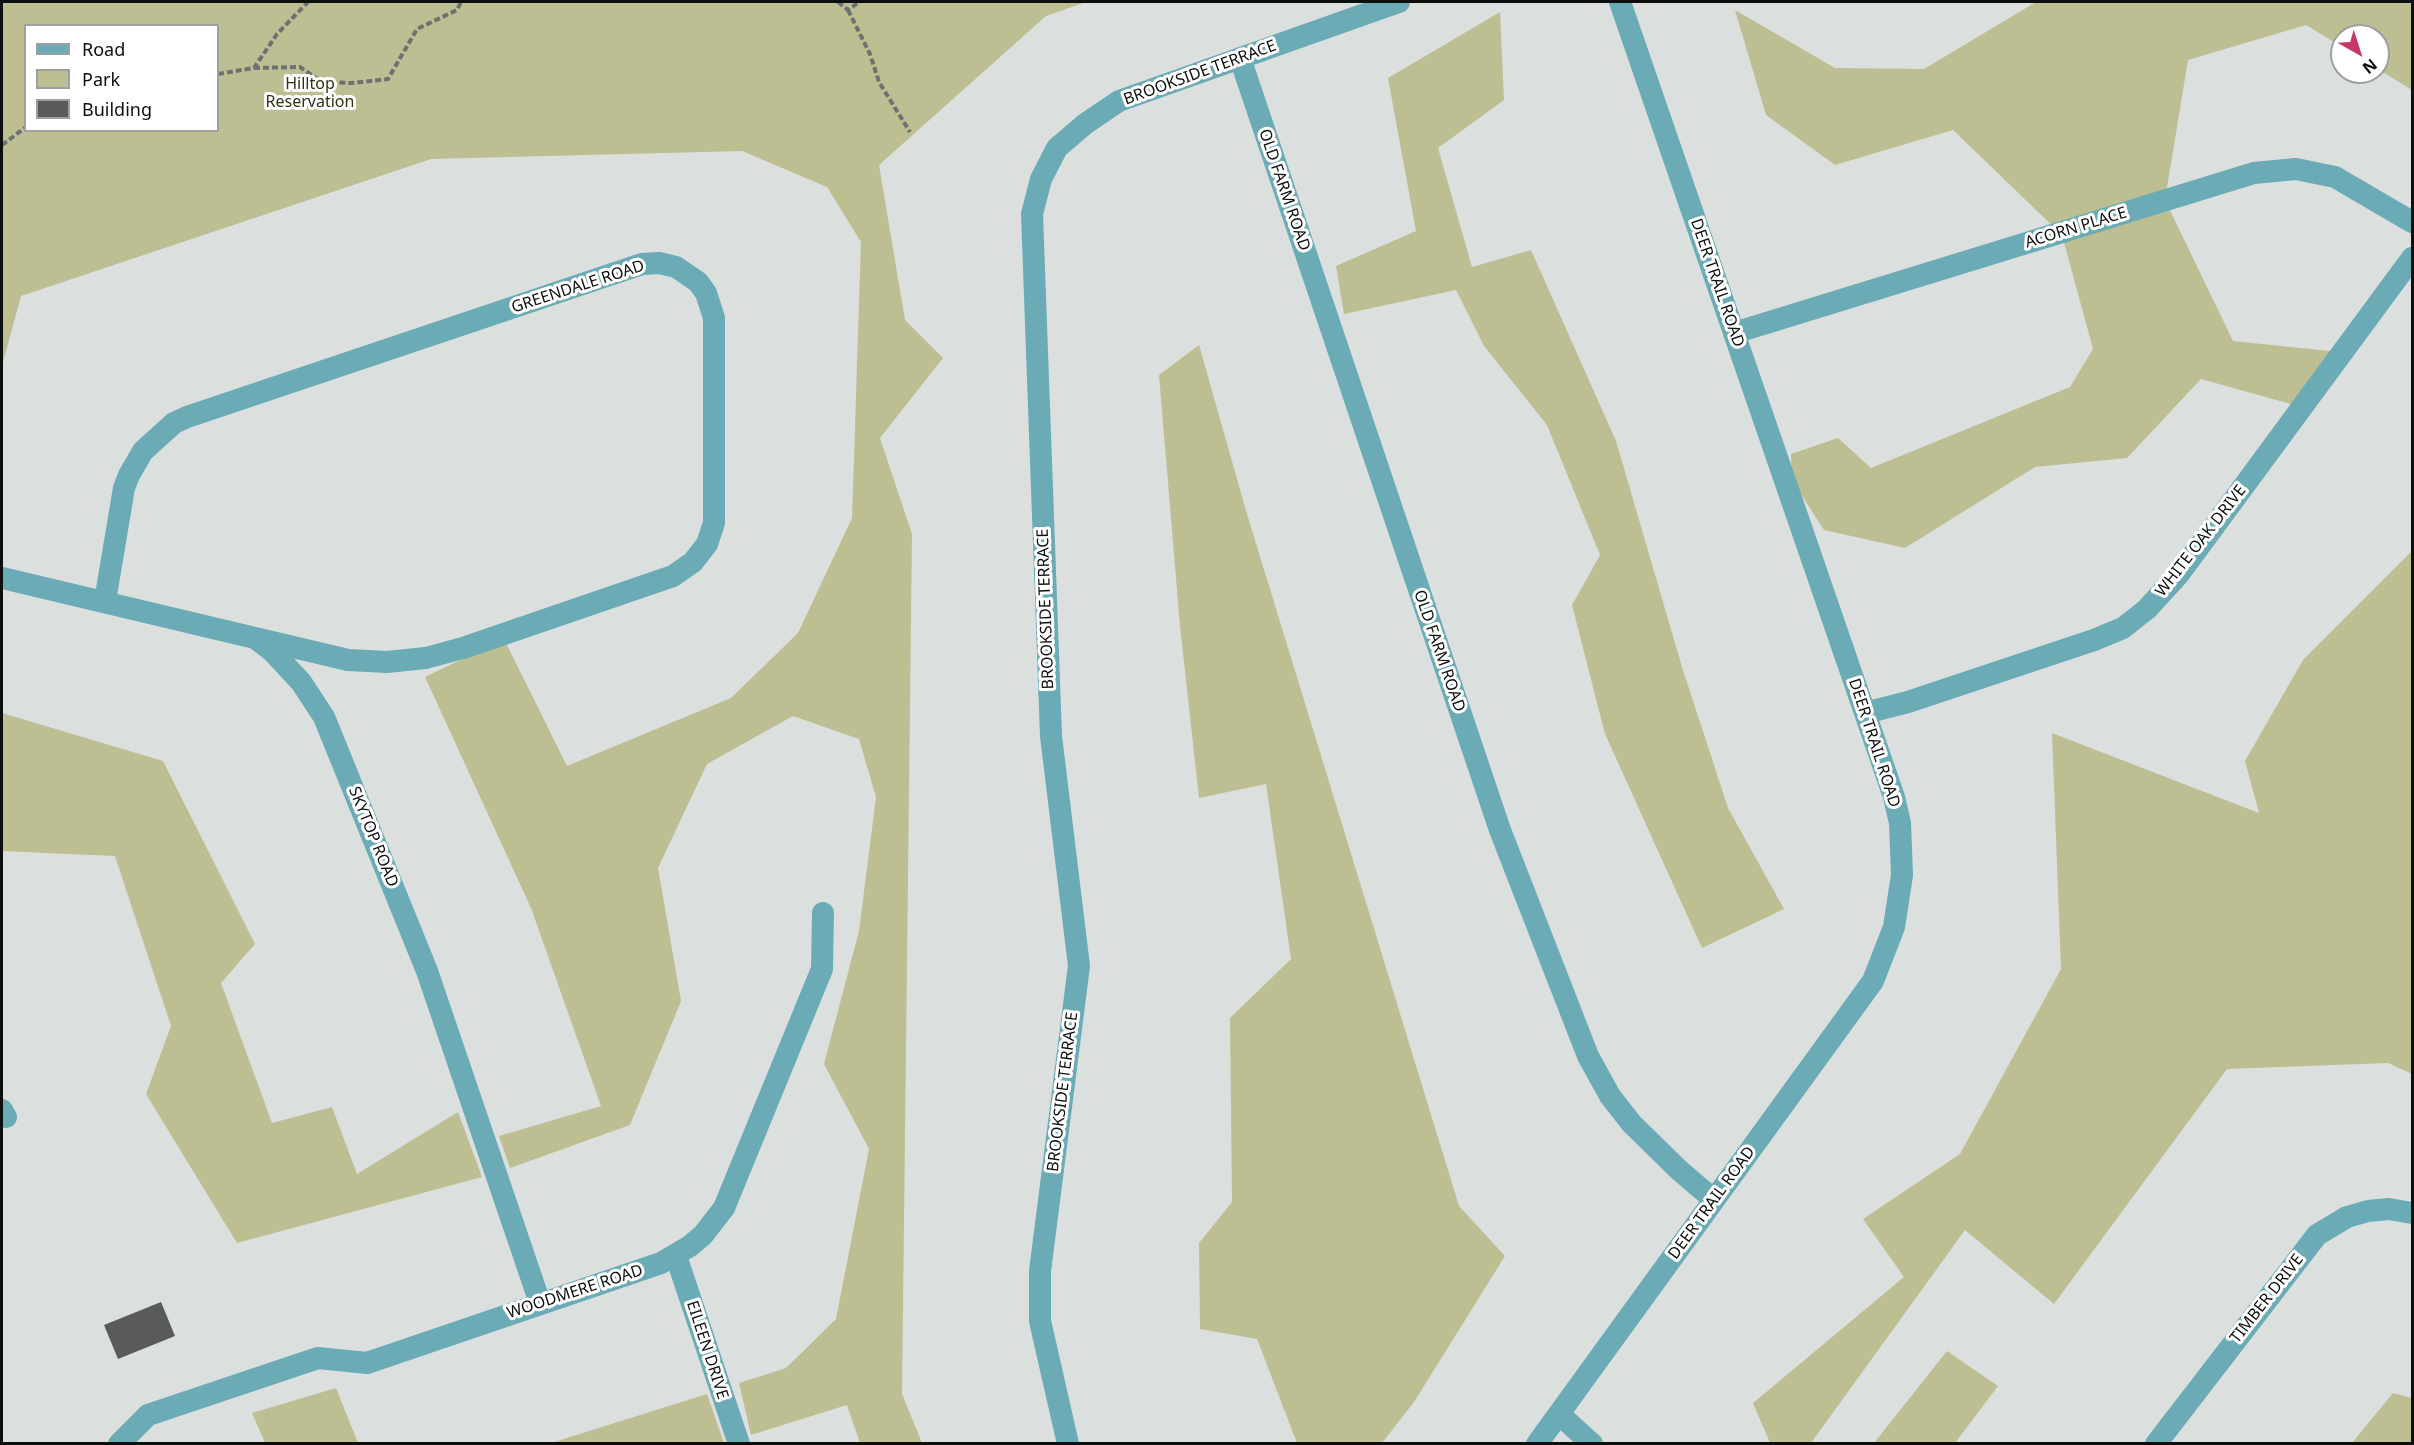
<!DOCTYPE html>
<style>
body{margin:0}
#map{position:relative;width:2414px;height:1445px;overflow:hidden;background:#dbe0df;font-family:"Noto Sans",sans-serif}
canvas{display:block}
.frame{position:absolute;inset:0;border:3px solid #0d0f0e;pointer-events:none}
.legend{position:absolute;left:24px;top:24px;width:195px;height:108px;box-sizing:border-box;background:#fff;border:2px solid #9e9f9f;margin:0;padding:8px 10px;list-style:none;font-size:18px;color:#0d0f0e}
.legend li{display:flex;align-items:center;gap:12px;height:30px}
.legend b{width:30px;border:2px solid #9e9f9f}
.north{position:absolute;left:2330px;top:24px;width:60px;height:60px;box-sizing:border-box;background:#fff;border:2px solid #9e9f9f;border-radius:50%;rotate:141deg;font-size:16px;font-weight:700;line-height:24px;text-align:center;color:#0d0f0e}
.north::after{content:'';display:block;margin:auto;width:21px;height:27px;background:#c73965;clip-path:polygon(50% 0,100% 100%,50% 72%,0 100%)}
</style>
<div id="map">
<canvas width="2414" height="1445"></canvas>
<div class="frame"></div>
<ul class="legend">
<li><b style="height:8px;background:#6babb6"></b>Road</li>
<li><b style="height:16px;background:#bdbe92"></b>Park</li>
<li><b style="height:16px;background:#595b58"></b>Building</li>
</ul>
<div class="north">N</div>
</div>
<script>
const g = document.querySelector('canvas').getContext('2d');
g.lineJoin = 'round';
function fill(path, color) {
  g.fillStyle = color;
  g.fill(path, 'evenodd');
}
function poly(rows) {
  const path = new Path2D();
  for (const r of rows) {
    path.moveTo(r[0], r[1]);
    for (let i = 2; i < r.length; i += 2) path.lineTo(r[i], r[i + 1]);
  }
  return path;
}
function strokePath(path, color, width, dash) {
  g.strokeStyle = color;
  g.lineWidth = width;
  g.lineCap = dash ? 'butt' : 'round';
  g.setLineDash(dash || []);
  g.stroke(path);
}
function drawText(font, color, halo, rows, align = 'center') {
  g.font = font + ' "Noto Sans",sans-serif';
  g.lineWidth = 6;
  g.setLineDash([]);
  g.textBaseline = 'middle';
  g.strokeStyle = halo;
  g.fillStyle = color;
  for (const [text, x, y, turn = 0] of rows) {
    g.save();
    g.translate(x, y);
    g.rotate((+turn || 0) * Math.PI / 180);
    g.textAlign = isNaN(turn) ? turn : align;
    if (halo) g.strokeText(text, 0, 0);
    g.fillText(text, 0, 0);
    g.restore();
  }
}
fill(poly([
 [2,2,1086,2,1046,16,879,165,905,320,943,358,880,438,912,534,902,1394,922,1443,860,1443,847,1405,751,1435,739,1383,786,1368,836,1319,869,1149,824,1064,859,931,876,797,859,739,793,716,707,764,658,868,681,1001,630,1125,510,1168,499,1136,601,1106,531,908,425,677,504,639,567,766,731,698,798,633,852,518,861,242,827,187,742,151,431,159,21,296,2,366],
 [26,26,218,26,218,130,26,130],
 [2036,2,2412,2,2412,90,2378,69,2378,36,2342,36,2342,47,2306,25,2188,60,2165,200,2233,341,2339,352,2298,406,2201,379,2127,458,2035,467,1905,548,1824,530,1792,480,1791,454,1838,438,1871,468,2070,387,2093,349,2062,235,1953,130,1835,165,1766,115,1735,10,1835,68,1924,69],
 [1500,12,1504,100,1438,148,1472,267,1531,250,1616,441,1682,667,1728,808,1784,909,1702,948,1605,734,1572,605,1600,555,1547,425,1484,346,1456,290,1344,314,1336,266,1416,231,1388,78],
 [1199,345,1247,514,1459,1206,1505,1256,1414,1402,1382,1443,1297,1443,1257,1339,1200,1329,1199,1243,1232,1202,1230,1018,1291,959,1266,784,1199,798,1180,626,1159,375],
 [2412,551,2412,1074,2388,1063,2227,1069,2054,1304,1965,1230,1811,1443,1770,1443,1753,1403,1904,1277,1863,1219,1960,1154,2061,969,2052,733,2259,813,2245,761,2303,660],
 [2,713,163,761,255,944,221,983,272,1123,332,1107,357,1174,458,1112,482,1177,237,1243,146,1094,171,1026,115,856,2,851],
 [1947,1351,1998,1386,1955,1443,1874,1443],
 [336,1388,358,1443,265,1443,252,1413],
 [2393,1393,2412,1398,2412,1443,2352,1443],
 [707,1394,724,1443,551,1443]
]), '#bdbe92');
fill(poly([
 [161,1302,175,1336,118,1359,104,1325]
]), '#595b58');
strokePath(poly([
 [838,2,848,10,859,2],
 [848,10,870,54,879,82,910,132],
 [254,68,300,67,322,82,352,83,388,79,417,29,457,10,461,2],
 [218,74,254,68,277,34,308,2],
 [2,145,26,127]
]), '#6d7170', 4, [6, 3]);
strokePath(poly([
 [1240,58,1500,830,1588,1056,1610,1096,1632,1124,1679,1170,1714,1200],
 [1734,333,2254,173,2296,169,2335,177,2412,222],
 [2,578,255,638,272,651,301,682,324,717,427,971,540,1303],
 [105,601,124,488,129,475,143,451,174,423,187,417,642,264,659,263,676,267,698,282,706,293,714,318,714,523,707,544,693,562,673,576,466,647,426,658,387,662,348,660,255,638],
 [1865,713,1908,702,2094,640,2123,628,2147,609,2179,574,2412,258],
 [2,1110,6,1117],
 [676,1256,739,1444],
 [1559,1414,1592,1444],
 [119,1444,148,1415,318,1358,367,1363,661,1263,690,1246,703,1235,724,1208,822,969,823,913],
 [1068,1444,1040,1321,1040,1271,1079,966,1051,736,1032,214,1041,179,1057,148,1085,124,1119,101,1399,2],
 [1537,1444,1873,981,1894,927,1902,875,1900,823,1894,797,1620,2],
 [2156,1444,2317,1235,2347,1217,2368,1211,2389,1209,2412,1213]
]), '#6babb6', 22);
drawText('16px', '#0d0f0e', '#fff', [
 ["BROOKSIDE TERRACE",1200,73,-20],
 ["OLD FARM ROAD",1284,190,71],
 ["ACORN PLACE",2076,228,-17],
 ["DEER TRAIL ROAD",1717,283,71],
 ["GREENDALE ROAD",578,287,-18],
 ["WHITE OAK DRIVE",2201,541,-52],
 ["BROOKSIDE TERRACE",1046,609,-92],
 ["OLD FARM ROAD",1439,651,71],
 ["DEER TRAIL ROAD",1874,743,72],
 ["SKYTOP ROAD",373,837,68],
 ["BROOKSIDE TERRACE",1063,1092,-83],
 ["DEER TRAIL ROAD",1712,1203,-54],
 ["WOODMERE ROAD",575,1292,-18],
 ["TIMBER DRIVE",2267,1299,-52],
 ["EILEEN DRIVE",707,1350,72]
]);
drawText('16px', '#323214', '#fff', [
 ["Hilltop",310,84],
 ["Reservation",310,102]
]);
</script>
